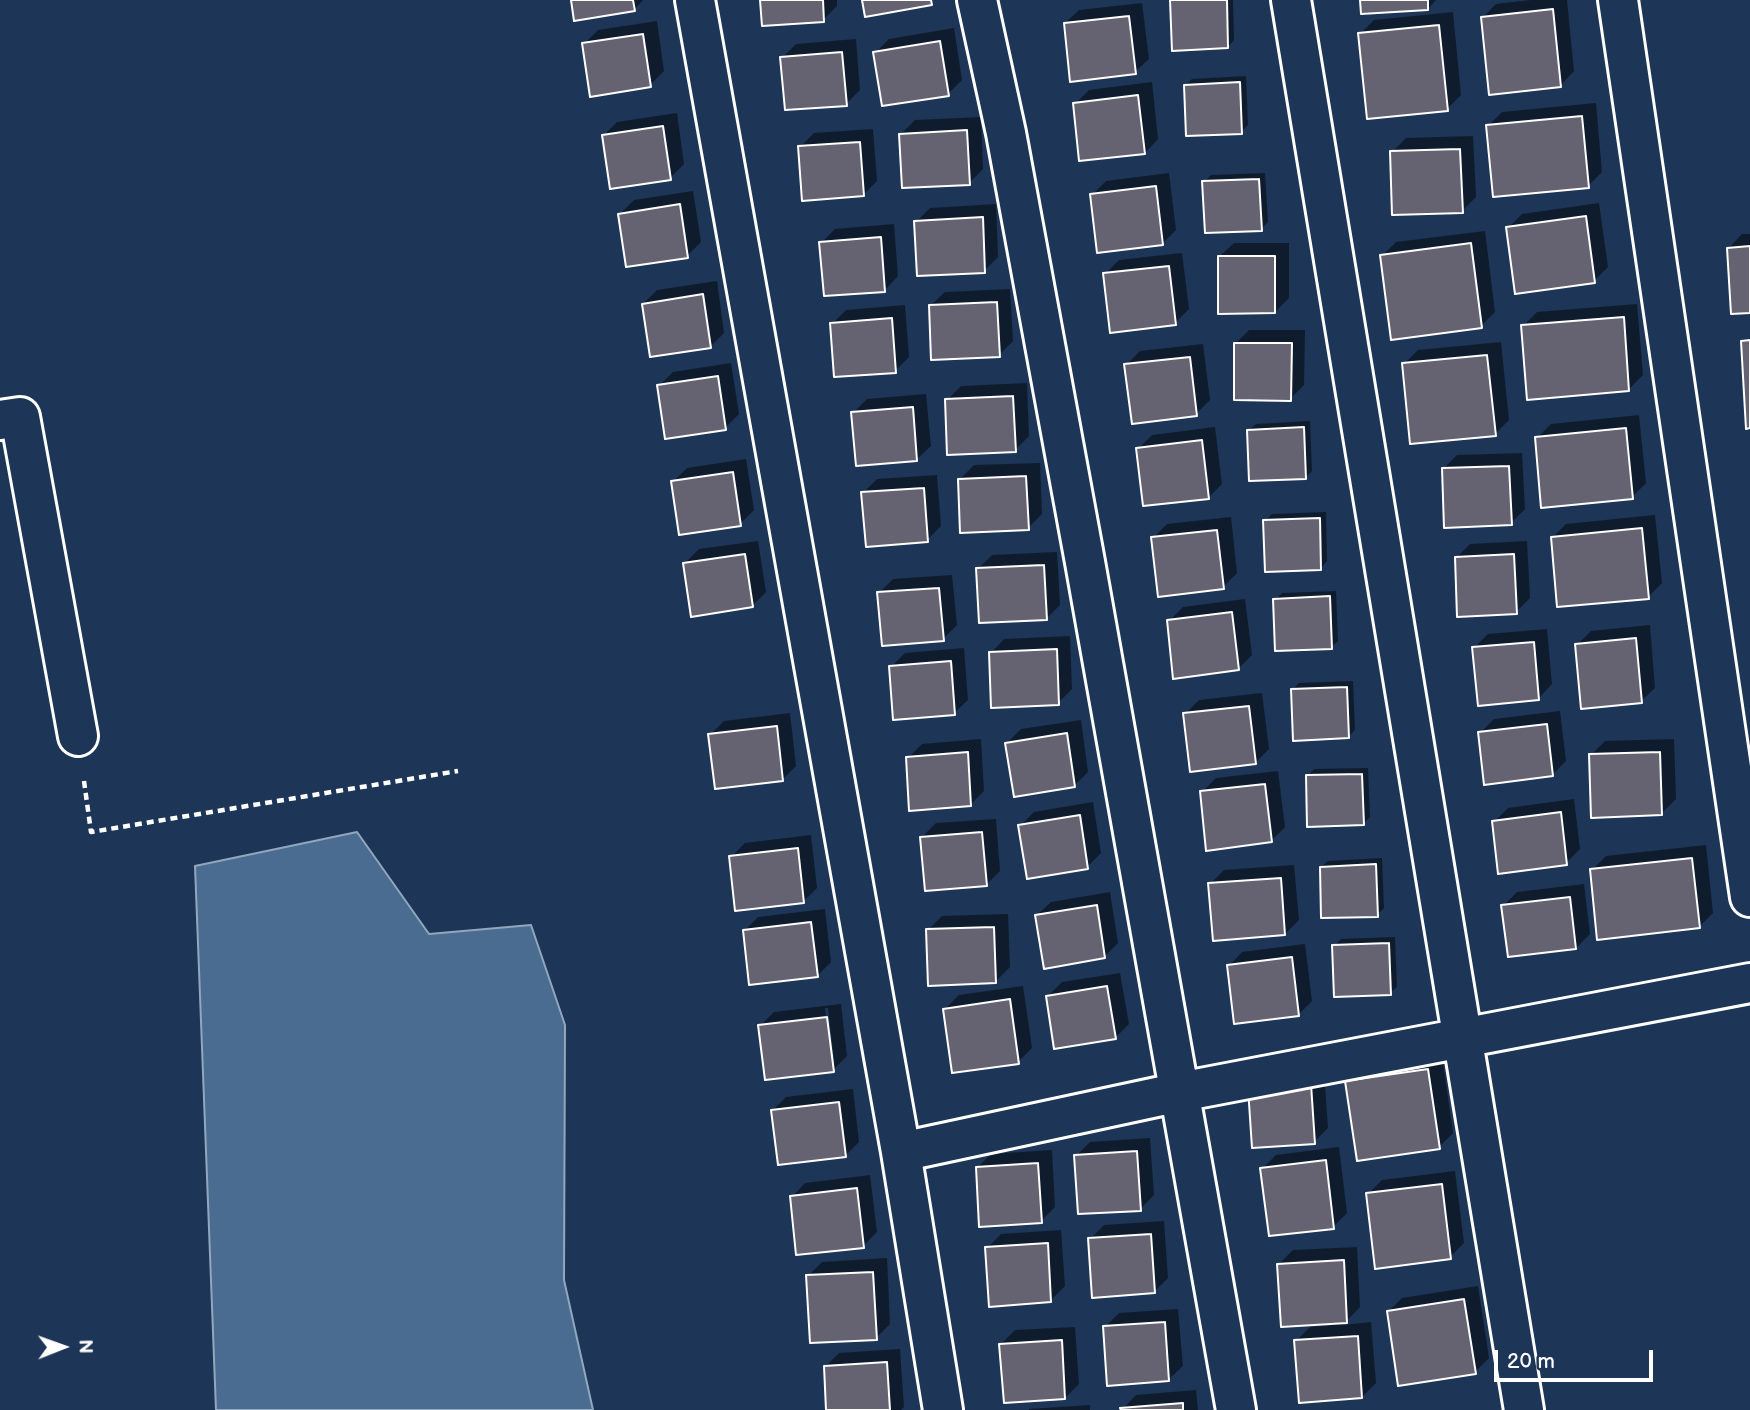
<!DOCTYPE html>
<style>
body{margin:0}
#map{position:relative;width:1750px;height:1410px;overflow:hidden;background:#1d3557;font-family:"Balsamiq Sans",sans-serif}
canvas{display:block}
.north{position:absolute;left:28px;top:1312px;width:70px;height:70px;-webkit-text-stroke:5px #1d3557;paint-order:stroke;rotate:89deg;font-size:19px;font-weight:700;line-height:28px;text-align:center;color:#fff}
.north::after{content:'';display:block;margin:auto;width:24px;height:32px;background:#fff;clip-path:polygon(50% 0,100% 100%,50% 72%,0 100%)}
.scale{position:absolute;left:1494px;top:1350px;width:159px;height:32px;box-sizing:border-box;border:4px solid #fff;border-top:0;padding-left:9px;font-size:21px;line-height:24px;white-space:nowrap;color:#fff;-webkit-text-stroke:5px #1d3557;paint-order:stroke}
</style>
<div id="map">
<canvas width="1750" height="1410"></canvas>
<div class="north">N</div>
<div class="scale">20 m</div>
</div>
<script>
const g = document.querySelector('canvas').getContext('2d');
g.lineJoin = 'round';
function fill(path, color) {
  g.fillStyle = color;
  g.fill(path, 'evenodd');
}
function poly(rows) {
  const path = new Path2D();
  for (const r of rows) {
    path.moveTo(r[0], r[1]);
    for (let i = 2; i < r.length; i += 2) path.lineTo(r[i], r[i + 1]);
  }
  return path;
}
function strokePath(path, color, width, dash) {
  g.strokeStyle = color;
  g.lineWidth = width;
  g.lineCap = dash ? 'butt' : 'round';
  g.setLineDash(dash || []);
  g.stroke(path);
}
const water = poly([
 [357,832,429,934,531,925,565,1025,564,1280,593,1410,216,1410,195,866,357,832]
]);
fill(water, '#4a6c91');
strokePath(water, '#92a7bd', 2);
fill(poly([
 [573,0,643,0,634,10],
 [762,0,837,0,837,6,823,20],
 [1172,0,1233,0,1234,40,1228,47],
 [1362,0,1436,0,1428,9],
 [1531,0,1567,0,1574,71,1561,85,1482,18,1496,4],
 [1142,3,1149,59,1135,72,1065,23,1079,10],
 [1453,12,1461,95,1447,109,1360,34,1374,20],
 [657,21,664,71,650,85,584,44,598,30],
 [954,28,962,80,948,94,875,53,889,39],
 [856,39,860,90,846,104,782,58,796,44],
 [1246,76,1248,125,1241,132,1186,85,1192,79],
 [1152,82,1158,139,1145,153,1075,104,1089,90],
 [1596,103,1602,172,1588,186,1488,126,1502,112],
 [677,113,684,164,670,178,603,136,617,122],
 [981,117,983,169,969,183,901,134,915,120],
 [873,129,877,181,863,195,800,147,814,133],
 [1473,136,1476,197,1462,211,1392,152,1406,138],
 [1169,173,1176,230,1162,244,1092,195,1106,181],
 [1265,173,1268,222,1261,229,1204,182,1211,175],
 [693,191,701,242,687,256,620,214,634,200],
 [1599,203,1608,267,1594,281,1508,228,1522,214],
 [996,204,998,257,984,271,916,222,930,208],
 [894,224,898,276,885,290,821,243,835,229],
 [1485,231,1495,312,1481,326,1382,256,1396,242],
 [1742,234,1750,234,1750,311,1729,248],
 [1234,243,1289,243,1289,298,1275,312,1220,256],
 [1182,253,1189,309,1175,323,1105,274,1119,260],
 [717,281,724,333,710,347,643,304,657,290],
 [1010,289,1013,341,999,355,931,305,945,292],
 [1637,304,1643,375,1629,389,1523,326,1537,312],
 [905,305,909,357,895,371,832,324,846,310],
 [1249,330,1305,330,1304,385,1290,399,1235,344],
 [1501,342,1509,420,1495,434,1404,364,1418,350],
 [1203,344,1210,400,1196,414,1126,365,1140,351],
 [731,363,739,414,725,428,659,386,673,372],
 [1027,383,1029,436,1015,450,947,400,961,386],
 [926,394,931,446,917,459,853,413,867,399],
 [1639,415,1646,483,1632,497,1537,438,1551,424],
 [1310,421,1312,471,1305,478,1249,430,1256,424],
 [1215,427,1222,484,1208,498,1138,449,1152,435],
 [1522,453,1525,509,1511,523,1443,469,1457,455],
 [746,459,754,510,740,524,673,482,687,468],
 [1040,463,1042,514,1028,528,960,479,974,465],
 [937,475,941,526,927,540,863,493,877,479],
 [1326,512,1327,561,1321,568,1265,521,1272,514],
 [1655,515,1662,583,1648,597,1552,538,1566,524],
 [1231,517,1237,573,1223,587,1153,538,1167,524],
 [758,541,766,592,752,606,685,563,699,549],
 [1527,541,1530,598,1516,612,1456,558,1470,544],
 [1057,552,1060,605,1046,619,978,569,992,555],
 [952,575,957,625,943,639,879,593,893,579],
 [1336,591,1338,641,1331,647,1275,600,1282,593],
 [1245,599,1252,655,1238,669,1169,621,1183,607],
 [1650,625,1655,688,1641,701,1577,645,1591,631],
 [1547,629,1552,684,1539,698,1474,648,1488,634],
 [1070,636,1072,689,1058,703,991,653,1004,639],
 [964,648,968,700,954,713,891,667,905,653],
 [1353,681,1355,730,1348,737,1293,689,1299,683],
 [1262,693,1269,749,1255,763,1185,714,1199,700],
 [1560,711,1566,761,1552,775,1480,733,1494,719],
 [790,713,796,766,783,779,710,735,724,721],
 [1081,720,1088,772,1074,786,1007,743,1021,729],
 [981,739,984,791,970,805,908,758,922,744],
 [1674,739,1676,799,1662,813,1591,755,1605,741],
 [1368,768,1370,817,1363,824,1307,776,1314,769],
 [1278,771,1285,827,1271,841,1202,792,1216,778],
 [1574,799,1580,849,1566,863,1494,822,1508,808],
 [1093,802,1101,853,1087,867,1020,826,1034,812],
 [996,819,1000,871,986,885,922,837,936,823],
 [811,835,817,888,803,902,731,857,745,843],
 [1706,845,1713,913,1699,927,1592,870,1606,856],
 [1382,858,1384,908,1377,915,1321,867,1328,861],
 [1294,865,1299,920,1285,934,1210,884,1224,870],
 [1584,884,1590,934,1576,948,1503,906,1517,892],
 [1110,892,1118,943,1104,957,1037,915,1051,902],
 [825,909,831,962,817,976,744,931,758,917],
 [1008,914,1010,967,996,981,928,930,942,916],
 [1395,937,1397,987,1390,993,1334,946,1341,939],
 [1305,944,1312,1001,1298,1015,1229,966,1242,952],
 [1120,973,1129,1024,1115,1038,1048,996,1062,982],
 [1023,986,1032,1048,1018,1062,945,1009,959,995],
 [841,1004,847,1056,833,1070,760,1026,774,1012],
 [825,1008,828,1008,834,1061,830,1061],
 [1442,1056,1453,1133,1439,1147,1347,1082,1361,1068],
 [1324,1071,1328,1128,1314,1142,1264,1075],
 [853,1089,859,1142,845,1156,772,1111,786,1097],
 [1150,1138,1154,1195,1140,1209,1076,1156,1090,1142],
 [1339,1147,1347,1213,1333,1227,1262,1169,1276,1155],
 [1052,1150,1055,1207,1041,1221,977,1168,991,1154],
 [1455,1171,1464,1243,1450,1257,1368,1194,1382,1180],
 [870,1175,877,1232,863,1246,792,1197,805,1183],
 [1164,1221,1168,1278,1154,1292,1090,1239,1104,1225],
 [1061,1230,1065,1286,1051,1300,987,1248,1001,1234],
 [1357,1247,1360,1307,1343,1325,1371,1322,1376,1383,1362,1397,1296,1341,1310,1327,1333,1325,1333,1322,1279,1264,1293,1250],
 [887,1258,890,1324,876,1338,808,1276,822,1262],
 [1478,1286,1489,1358,1475,1372,1388,1312,1402,1298],
 [1178,1309,1183,1366,1169,1379,1105,1327,1119,1313],
 [1075,1327,1079,1384,1065,1398,1001,1344,1015,1330],
 [900,1349,904,1407,901,1410,828,1410,825,1367,839,1353],
 [1196,1390,1198,1410,1122,1410,1136,1395],
 [1090,1405,1090,1410,1029,1410,1029,1409]
]), '#0007');
const building = poly([
 [571,0,633,0,635,11,574,21,571,0],
 [760,0,823,0,824,22,762,26,760,0],
 [862,0,931,0,932,5,865,17,862,0],
 [1170,0,1227,0,1228,48,1172,51,1170,0],
 [1360,0,1428,0,1428,10,1361,14,1360,0],
 [1553,9,1561,87,1489,95,1481,17,1553,9],
 [1129,16,1136,74,1070,82,1064,23,1129,16],
 [1439,25,1448,111,1367,119,1358,33,1439,25],
 [643,34,651,87,590,97,582,43,643,34],
 [940,41,949,96,882,106,873,52,940,41],
 [842,52,847,106,785,110,780,57,842,52],
 [1240,82,1242,134,1186,136,1184,85,1240,82],
 [1138,95,1145,154,1079,161,1073,103,1138,95],
 [1582,116,1589,188,1493,197,1486,125,1582,116],
 [663,126,671,180,610,189,602,135,663,126],
 [967,130,970,185,902,188,899,134,967,130],
 [860,142,864,196,802,201,798,146,860,142],
 [1460,149,1463,213,1392,215,1390,151,1460,149],
 [1259,179,1262,231,1205,233,1202,181,1259,179],
 [1156,186,1163,245,1097,253,1090,194,1156,186],
 [680,204,688,258,626,267,618,214,680,204],
 [1586,216,1595,283,1515,294,1506,227,1586,216],
 [983,217,985,273,917,276,914,221,983,217],
 [881,237,885,292,824,296,819,242,881,237],
 [1471,243,1482,328,1391,340,1380,255,1471,243],
 [1750,246,1750,313,1731,314,1727,248,1750,246],
 [1218,256,1275,256,1275,313,1218,314,1218,256],
 [1169,266,1176,325,1110,333,1103,273,1169,266],
 [703,294,711,348,650,357,642,304,703,294],
 [997,302,1000,357,931,360,929,305,997,302],
 [1624,317,1629,391,1527,400,1521,325,1624,317],
 [892,318,896,373,834,377,830,323,892,318],
 [1750,340,1750,428,1746,429,1741,341,1750,340],
 [1234,343,1292,343,1291,401,1234,400,1234,343],
 [1487,355,1496,436,1410,444,1402,363,1487,355],
 [1190,357,1197,416,1132,424,1124,364,1190,357],
 [718,376,726,430,665,439,657,385,718,376],
 [1013,396,1016,452,947,455,945,399,1013,396],
 [913,407,917,461,856,466,851,412,913,407],
 [1304,427,1306,479,1249,481,1247,430,1304,427],
 [1626,428,1633,499,1541,508,1535,437,1626,428],
 [1202,440,1209,499,1143,506,1136,448,1202,440],
 [1509,466,1512,525,1444,528,1442,468,1509,466],
 [733,472,741,526,679,535,671,481,733,472],
 [1026,476,1029,530,960,533,958,479,1026,476],
 [924,488,928,542,866,547,861,492,924,488],
 [1320,518,1321,570,1265,572,1263,520,1320,518],
 [1642,528,1649,599,1557,607,1551,537,1642,528],
 [1217,530,1224,589,1158,597,1151,537,1217,530],
 [745,554,753,607,691,617,683,563,745,554],
 [1514,554,1517,614,1457,617,1455,557,1514,554],
 [1044,565,1047,620,979,623,976,568,1044,565],
 [939,588,944,641,882,646,877,592,939,588],
 [1330,596,1332,649,1275,651,1273,599,1330,596],
 [1232,612,1239,670,1173,679,1167,620,1232,612],
 [1636,638,1642,703,1581,709,1575,644,1636,638],
 [1534,642,1539,700,1478,706,1472,647,1534,642],
 [1057,649,1059,705,991,708,989,652,1057,649],
 [951,661,955,715,893,720,889,666,951,661],
 [1347,687,1349,738,1293,741,1291,689,1347,687],
 [1249,706,1256,764,1190,772,1183,713,1249,706],
 [1547,724,1553,776,1484,785,1478,732,1547,724],
 [777,726,783,781,715,789,708,734,777,726],
 [1067,733,1075,787,1014,797,1005,743,1067,733],
 [968,752,971,806,909,811,906,757,968,752],
 [1660,752,1662,815,1591,818,1589,754,1660,752],
 [1362,774,1364,825,1307,827,1306,775,1362,774],
 [1265,784,1272,842,1206,851,1200,791,1265,784],
 [1561,812,1567,865,1498,874,1492,821,1561,812],
 [1080,815,1088,869,1027,879,1018,825,1080,815],
 [982,832,987,886,925,891,920,837,982,832],
 [798,848,804,903,735,911,729,856,798,848],
 [1692,858,1700,928,1597,940,1590,869,1692,858],
 [1376,864,1378,917,1321,918,1320,867,1376,864],
 [1281,878,1285,935,1213,941,1208,883,1281,878],
 [1570,897,1576,949,1508,957,1501,905,1570,897],
 [1097,905,1105,958,1044,969,1035,915,1097,905],
 [811,922,818,977,749,985,743,930,811,922],
 [994,927,996,983,928,986,926,929,994,927],
 [1389,943,1391,995,1334,997,1332,945,1389,943],
 [1292,957,1299,1016,1234,1024,1227,965,1292,957],
 [1107,986,1116,1039,1054,1049,1046,996,1107,986],
 [1010,999,1019,1064,952,1073,943,1009,1010,999],
 [827,1017,834,1072,765,1080,758,1025,827,1017],
 [1428,1069,1440,1149,1357,1161,1345,1081,1428,1069],
 [1311,1084,1315,1144,1252,1148,1248,1088,1311,1084],
 [839,1102,846,1157,778,1165,771,1110,839,1102],
 [1137,1151,1141,1211,1078,1214,1074,1155,1137,1151],
 [1326,1160,1334,1229,1269,1236,1260,1168,1326,1160],
 [1038,1163,1042,1223,979,1227,976,1167,1038,1163],
 [1442,1184,1451,1259,1375,1269,1366,1193,1442,1184],
 [857,1188,864,1248,796,1255,790,1196,857,1188],
 [1151,1234,1155,1293,1092,1298,1088,1238,1151,1234],
 [1048,1243,1051,1302,989,1307,985,1247,1048,1243],
 [1344,1260,1347,1323,1281,1327,1277,1264,1344,1260],
 [873,1272,877,1340,810,1343,806,1275,873,1272],
 [1464,1299,1476,1374,1398,1386,1387,1311,1464,1299],
 [1165,1322,1169,1381,1107,1386,1103,1326,1165,1322],
 [1358,1336,1362,1398,1299,1403,1294,1340,1358,1336],
 [1062,1340,1065,1399,1004,1403,999,1344,1062,1340],
 [887,1362,890,1410,826,1410,824,1366,887,1362],
 [1183,1403,1183,1410,1121,1410,1120,1408,1183,1403]
]);
fill(building, '#656271');
strokePath(building, '#fff', 2);
const minor = poly([
 [695,0,901,1152,943,1410],
 [977,0,1006,133,1085,562,1236,1410],
 [1291,0,1524,1410],
 [1618,0,1750,897],
 [0,420,20,417,78,736],
 [901,1152,1180,1092,1750,983]
]);
strokePath(minor, '#fff', 44);
strokePath(poly([
 [84,781,91,832,458,771]
]), '#fff', 4.5, [7, 5]);
strokePath(minor, '#1d3557', 38);
</script>
